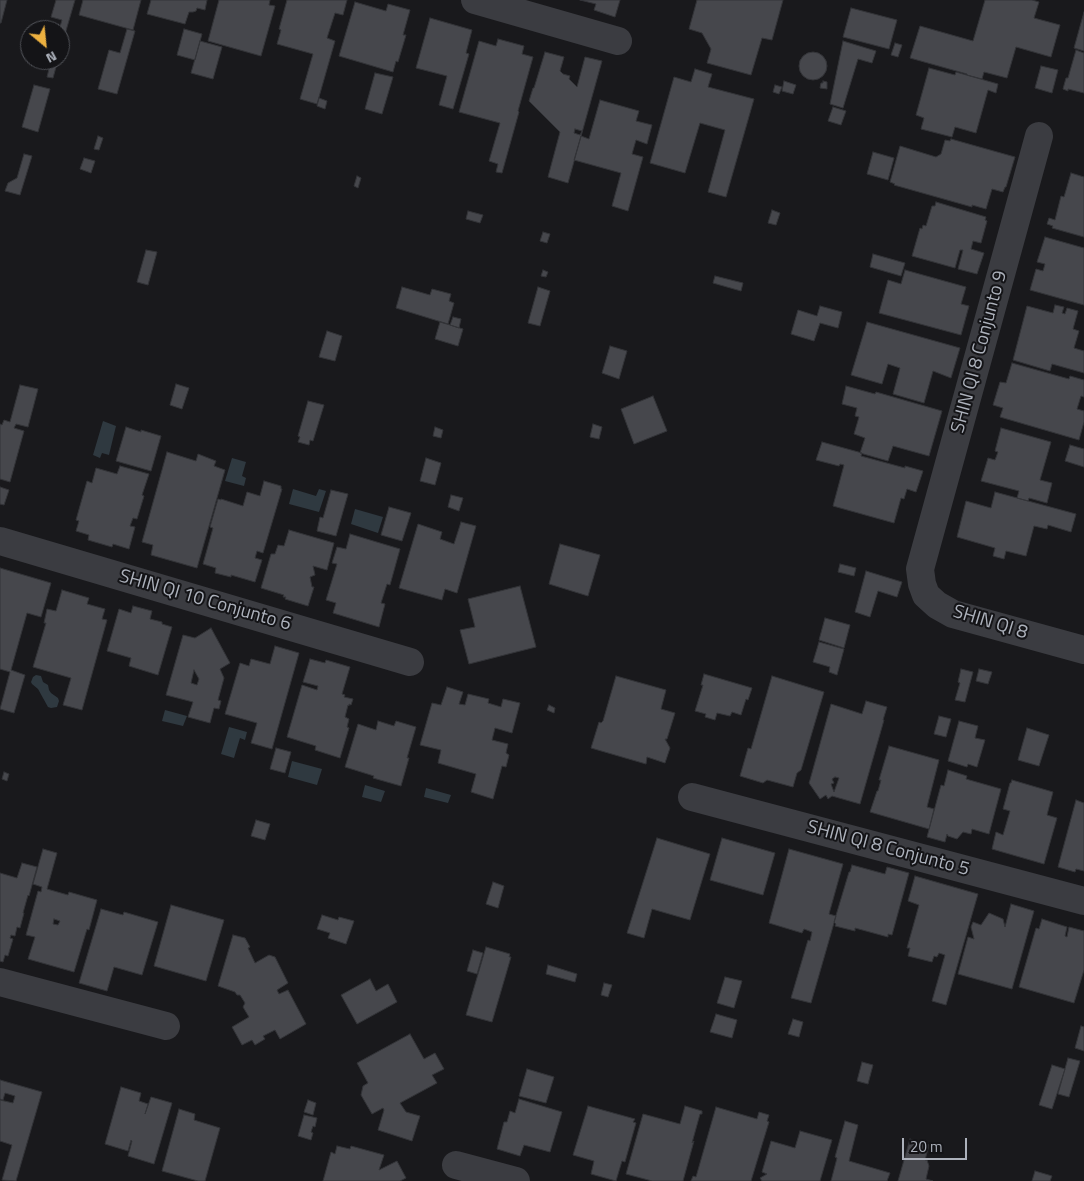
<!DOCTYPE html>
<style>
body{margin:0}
#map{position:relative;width:1084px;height:1181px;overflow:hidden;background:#19191c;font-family:"Titillium Web",sans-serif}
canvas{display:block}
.north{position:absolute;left:20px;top:20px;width:50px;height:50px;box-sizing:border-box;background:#141417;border:1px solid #515359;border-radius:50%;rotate:152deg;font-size:14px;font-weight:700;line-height:20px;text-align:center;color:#acb1bb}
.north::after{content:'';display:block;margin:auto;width:18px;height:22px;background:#edb140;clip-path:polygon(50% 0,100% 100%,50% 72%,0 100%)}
.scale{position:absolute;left:902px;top:1138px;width:65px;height:22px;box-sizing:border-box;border:2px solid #acb1bb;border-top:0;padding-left:6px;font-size:15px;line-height:18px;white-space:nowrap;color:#acb1bb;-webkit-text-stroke:4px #141417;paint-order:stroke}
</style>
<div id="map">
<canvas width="1084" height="1181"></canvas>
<div class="north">N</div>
<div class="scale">20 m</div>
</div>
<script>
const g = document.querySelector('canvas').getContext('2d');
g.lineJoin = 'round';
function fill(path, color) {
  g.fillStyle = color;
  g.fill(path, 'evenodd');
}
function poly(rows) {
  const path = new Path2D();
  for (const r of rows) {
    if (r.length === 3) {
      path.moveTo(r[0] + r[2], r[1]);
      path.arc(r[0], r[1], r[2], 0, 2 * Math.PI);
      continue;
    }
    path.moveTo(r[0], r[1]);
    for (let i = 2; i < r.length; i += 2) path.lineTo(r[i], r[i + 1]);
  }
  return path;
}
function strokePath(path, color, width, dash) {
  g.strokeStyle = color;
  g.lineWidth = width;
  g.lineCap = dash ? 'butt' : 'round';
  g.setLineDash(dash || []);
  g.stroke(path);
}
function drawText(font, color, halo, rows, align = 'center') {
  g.font = font + ' "Titillium Web",sans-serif';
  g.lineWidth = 4;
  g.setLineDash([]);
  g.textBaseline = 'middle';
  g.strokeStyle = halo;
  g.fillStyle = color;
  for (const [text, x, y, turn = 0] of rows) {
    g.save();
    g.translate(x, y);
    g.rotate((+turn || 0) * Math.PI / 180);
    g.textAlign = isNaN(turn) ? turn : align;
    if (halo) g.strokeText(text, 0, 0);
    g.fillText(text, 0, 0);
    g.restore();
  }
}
fill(poly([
 [103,421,116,426,109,455,102,453,100,458,93,455],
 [232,458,246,462,242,476,246,478,244,486,225,481],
 [293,489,316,496,319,489,326,491,319,512,289,504],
 [355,509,383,517,378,533,351,524],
 [36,675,41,676,43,682,48,685,49,690,51,693,58,698,59,701,57,707,51,708,48,707,38,689,32,684,31,682,33,677],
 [165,710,187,716,183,726,162,721],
 [229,727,247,732,245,740,240,738,234,758,221,754],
 [292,761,322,769,317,785,288,777],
 [365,785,385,791,381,802,362,797],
 [426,788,451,795,448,803,424,797]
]), '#2f3940');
const building = poly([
 [0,0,7,0,1,23,0,23,0,0],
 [56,0,75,0,63,41,60,40,59,30,62,20,51,17,56,0],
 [83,0,141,0,133,30,79,15,83,0],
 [151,0,207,0,205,10,197,8,196,11,193,12,189,12,185,24,147,14,151,0],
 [219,0,270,0,269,5,275,6,261,56,208,41,219,0],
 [287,0,347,0,343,15,335,13,327,38,335,41,317,104,300,99,313,54,277,44,281,30,279,29,287,0],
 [580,0,620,0,615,17,594,10,596,4,580,0],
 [697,0,783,0,772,40,762,38,751,75,707,63,711,49,702,33,689,29,697,0],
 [985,0,1032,0,1039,2,1034,18,1060,25,1051,57,1016,47,1007,78,984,72,982,79,967,75,967,74,910,58,920,26,973,41,985,0],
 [355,2,386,11,388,4,410,10,403,35,406,35,398,62,396,61,393,72,339,56,355,2],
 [851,8,897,20,889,49,843,37,851,8],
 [1084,12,1084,51,1074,48,1084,12],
 [430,18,472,30,466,53,469,54,453,109,439,105,447,76,416,68,430,18],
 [127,29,135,31,117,94,98,89,109,50,120,53,127,29],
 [184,29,202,34,195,60,177,55,184,29],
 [498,39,524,46,522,54,533,57,518,111,519,112,502,173,496,172,498,164,489,161,500,123,459,112,479,41,496,46,498,39],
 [200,41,222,47,213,79,191,73,200,41],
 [843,41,876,51,872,63,858,59,843,108,830,104,843,41],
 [895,43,902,45,898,57,891,55,895,43],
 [1076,50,1084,53,1084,93,1068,89,1068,91,1063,89,1066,78,1068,78,1076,50],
 [545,52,564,57,560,71,563,74,570,76,569,79,577,87,585,57,602,61,568,183,548,177,560,132,529,101,533,88,534,88,545,52],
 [575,129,582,131,580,135,574,133,575,129],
 [813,66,14],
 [50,65,56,67,53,78,47,77,50,65],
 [1041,66,1058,70,1052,93,1035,88,1041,66],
 [929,68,955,75,956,72,998,84,996,93,988,90,976,133,955,127,952,137,921,129,924,118,916,115,929,68],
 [695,69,712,74,708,87,754,99,726,197,708,192,725,130,700,123,685,173,650,163,674,77,691,82,695,69],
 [375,73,393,77,382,114,365,109,375,73],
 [784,81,796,85,793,94,782,91,784,81],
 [823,81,827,82,827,89,820,88,821,83,823,83,823,81],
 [34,85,50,89,38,132,22,127,34,85],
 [775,85,782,87,779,94,773,92,775,85],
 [319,98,327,101,325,109,317,106,319,98],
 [600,100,639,111,636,121,652,125,647,144,636,140,632,154,643,157,628,211,612,206,621,173,574,160,581,136,589,139,600,100],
 [833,107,846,111,841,125,828,121,833,107],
 [98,136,103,138,99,150,94,149,98,136],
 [951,139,1015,157,1006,187,1005,187,1003,192,992,189,986,209,972,205,972,207,894,185,895,184,890,182,900,146,936,157,941,154,945,140,950,141,951,139],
 [873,152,894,158,888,180,867,174,873,152],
 [24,154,32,156,20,195,5,191,8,183,17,178,24,154],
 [84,158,95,161,91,173,80,169,84,158],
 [1071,173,1084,177,1084,237,1052,228,1053,226,1047,224,1049,218,1055,220,1061,196,1064,197,1071,173],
 [357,176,361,178,358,188,354,186,357,176],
 [936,202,986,217,985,220,987,221,981,243,973,241,971,249,984,253,977,274,958,269,963,250,960,250,955,268,912,256,920,228,922,229,923,225,926,226,932,206,935,206,936,202],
 [772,210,780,213,776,225,768,223,772,210],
 [468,211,483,215,480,223,466,219,468,211],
 [543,232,550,234,547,243,540,241,543,232],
 [1045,237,1084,248,1084,305,1030,290,1036,269,1043,271,1045,264,1037,262,1045,237],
 [146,250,157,252,148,285,137,282,146,250],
 [873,254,905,263,901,276,870,267,873,254],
 [543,270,548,272,546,277,541,276,543,270],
 [905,270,966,287,961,304,969,306,961,335,879,313,888,280,901,284,905,270],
 [715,276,743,283,741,291,713,283,715,276],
 [402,287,430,295,432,289,451,294,449,301,454,303,448,324,396,308,402,287],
 [538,287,550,291,540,326,528,323,538,287],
 [1055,305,1064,307,1062,313,1065,314,1067,308,1078,311,1073,329,1079,331,1074,348,1084,351,1084,373,1052,364,1050,371,1013,360,1027,306,1053,313,1055,305],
 [820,306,842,312,838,328,820,323,814,341,791,334,798,310,817,316,820,306],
 [453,317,461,319,459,328,450,325,453,317],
 [440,322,463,329,458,346,435,339,440,322],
 [867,322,960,348,951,378,933,371,924,403,893,394,900,368,888,364,882,384,851,375,867,322],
 [327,331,342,336,335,361,319,357,327,331],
 [610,346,627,351,619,379,602,373,610,346],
 [1012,363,1069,379,1070,376,1084,380,1084,397,1081,396,1077,409,1084,411,1084,422,1079,440,1000,417,1003,408,993,405,1000,382,1006,383,1012,363],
 [176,384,189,388,182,409,170,405,176,384],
 [20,385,38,389,28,427,16,424,14,428,24,431,10,482,0,479,0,424,2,425,4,420,10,422,20,385],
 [846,386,875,394,876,392,942,411,929,456,893,446,888,461,860,453,865,438,854,434,859,417,855,416,857,408,842,404,846,386],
 [653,396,667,431,634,444,621,409,653,396],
 [308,401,324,405,313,441,310,440,309,445,298,442,300,437,298,436,308,401],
 [593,424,602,427,599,439,590,437,593,424],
 [126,427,141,432,141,430,161,436,151,471,116,461,126,427],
 [435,427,443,430,441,438,433,436,435,427],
 [1001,428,1051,442,1040,480,1052,483,1047,503,1029,498,1028,501,1017,498,1019,491,981,481,988,458,995,460,998,452,995,451,1001,428],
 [822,442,862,453,861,456,905,468,905,466,923,471,916,492,907,489,904,499,901,498,894,523,833,506,844,465,840,464,839,466,816,460,822,442],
 [1070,445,1084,449,1084,467,1065,461,1070,445],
 [167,452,196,461,198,454,216,461,214,466,225,470,197,568,151,555,153,545,142,542,167,452],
 [426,458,441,463,435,485,420,481,426,458],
 [120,466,149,474,142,495,144,496,137,519,133,518,130,526,135,527,129,549,113,544,112,547,88,540,89,535,76,531,79,521,76,520,87,481,92,483,96,468,117,474,120,466],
 [264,481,281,486,281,489,282,489,263,553,257,551,255,558,262,560,255,582,231,575,231,577,215,573,216,568,203,564,213,528,210,527,218,499,221,500,221,499,243,506,247,492,260,496,264,481],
 [0,487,9,490,4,505,0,504,0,487],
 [331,490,348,494,336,536,317,531,320,517,323,518,331,490],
 [995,492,1076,514,1071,532,1048,525,1047,529,1034,526,1026,556,1006,551,1004,559,993,556,995,548,957,537,966,501,991,508,995,492],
 [451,495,463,498,459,511,448,507,451,495],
 [389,507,411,513,402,541,381,535,389,507],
 [461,522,476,526,457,593,445,589,442,600,399,588,418,524,442,532,440,539,454,544,461,522],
 [289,530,334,543,327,570,313,566,315,575,310,577,312,587,314,587,308,606,285,599,286,597,283,597,284,595,261,588,271,554,275,554,278,545,284,546,289,530],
 [350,534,400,549,390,585,387,584,381,603,385,604,379,627,333,613,336,603,326,600,337,564,332,563,337,547,346,549,350,534],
 [560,544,600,555,588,596,549,584,560,544],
 [840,564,856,568,854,576,838,572,840,564],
 [0,568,51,583,41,617,27,613,11,670,25,675,14,713,0,709,10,672,0,669,0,568],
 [866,571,902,582,897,597,878,591,870,617,855,612,866,571],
 [520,586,536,647,469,664,460,630,475,627,468,599,520,586],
 [62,590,89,598,87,604,105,609,102,619,107,620,82,710,63,705,71,678,33,667,46,623,44,623,47,609,56,611,62,590],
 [133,606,152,611,150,619,162,622,162,624,172,627,158,675,129,666,131,658,107,651,119,609,131,613,133,606],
 [825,618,850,625,844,648,819,640,825,618],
 [211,628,230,663,220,669,224,678,218,700,221,701,219,709,214,708,210,723,188,717,193,702,166,695,183,635,195,638,211,628],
 [194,670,199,679,197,685,191,683,194,670],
 [819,642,844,649,837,675,829,672,830,667,813,662,819,642],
 [275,646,299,653,272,749,251,743,257,723,225,714,240,663,249,666,251,659,270,664,275,646],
 [310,659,325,663,326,660,350,667,342,694,345,695,344,697,353,699,351,705,349,704,349,706,348,705,345,717,349,719,347,727,349,728,340,758,315,750,316,746,287,737,302,685,317,690,318,686,303,682,310,659],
 [961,669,973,672,965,702,955,700,960,683,958,682,961,669],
 [979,669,992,672,988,684,976,681,979,669],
 [704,674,752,688,748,700,746,699,741,715,732,712,730,716,717,713,715,720,705,717,706,714,695,711,703,685,701,685,704,674],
 [616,676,666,690,661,709,675,713,667,739,665,739,670,748,665,763,647,757,646,764,591,748,599,722,601,723,603,721,616,676],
 [772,676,824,692,801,770,797,773,793,787,767,780,763,783,740,776,748,748,751,749,772,676],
 [447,687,463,692,459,704,465,705,468,694,489,699,488,703,501,707,503,699,520,703,512,733,495,728,492,740,508,744,506,753,509,755,506,767,502,766,493,799,471,792,476,774,438,763,441,750,420,745,432,703,441,705,447,687],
 [866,701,887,707,883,720,884,720,860,804,832,796,828,799,826,795,820,799,809,783,810,780,831,704,862,714,866,701],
 [835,777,839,778,834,792,831,784,834,783,832,779,835,777],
 [549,705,555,708,554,713,547,710,549,705],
 [939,716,951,719,946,737,934,734,939,716],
 [378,721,394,726,396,721,416,727,407,758,409,758,401,786,373,778,374,776,345,767,358,724,376,730,378,721],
 [959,721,978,726,975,738,985,740,977,767,968,764,967,767,948,761,959,721],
 [1027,728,1049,735,1039,766,1018,760,1027,728],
 [889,746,939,760,927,807,934,809,929,829,870,812,877,791,878,791,881,780,879,780,889,746],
 [276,748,291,752,285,773,270,769,276,748],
 [948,770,967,776,966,779,1001,789,989,834,972,829,971,834,963,832,957,839,948,836,947,834,945,842,927,837,941,785,944,786,948,770],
 [4,772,9,774,7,781,2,779,4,772],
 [1012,780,1053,792,1047,815,1057,818,1044,864,992,849,996,832,1003,835,1010,811,1003,809,1010,783,1011,783,1012,780],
 [1076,800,1084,803,1084,871,1076,869,1075,872,1058,867,1076,800],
 [256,820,270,824,265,840,251,836,256,820],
 [657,838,710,854,690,920,652,909,644,938,627,933,657,838],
 [722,838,775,853,763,895,710,880,722,838],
 [43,849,57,853,47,889,68,895,69,892,97,900,89,930,87,929,74,972,28,959,35,937,26,935,38,891,41,892,42,887,33,884,43,849],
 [54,919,60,921,58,925,53,924,54,919],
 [789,849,843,864,829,914,836,916,811,1003,791,998,808,940,810,941,812,932,804,929,802,933,769,923,789,849],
 [22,863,37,867,29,896,28,895,23,913,24,913,20,928,17,927,15,936,11,935,10,938,13,939,8,956,5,955,3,962,0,961,0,873,17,878,22,863],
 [852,865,885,874,887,867,909,873,892,935,888,934,888,937,855,928,855,931,835,926,836,924,834,922,849,872,850,872,852,865],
 [915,876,978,894,946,1005,932,1001,945,955,939,953,937,957,934,956,932,962,908,956,910,948,907,948,919,905,908,901,915,876],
 [493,882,504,886,498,908,486,904,493,882],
 [1011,904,1034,911,1012,989,958,974,968,937,974,939,971,927,973,922,981,925,989,913,1003,919,1005,927,1011,904],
 [171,905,224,920,206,981,154,966,171,905],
 [101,909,123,915,124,912,158,922,142,975,114,967,107,991,79,983,101,909],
 [322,915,338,920,339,917,354,921,346,944,328,938,330,933,317,929,322,915],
 [1042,919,1067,927,1065,936,1067,937,1069,927,1084,931,1084,970,1074,1003,1019,987,1036,928,1039,929,1042,919],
 [233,935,245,938,250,947,248,948,255,963,269,955,275,957,288,983,277,990,279,994,288,990,306,1024,280,1039,275,1030,263,1036,265,1039,255,1045,252,1040,242,1045,232,1027,249,1017,243,1007,245,1003,240,995,237,995,235,992,218,986,233,935],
 [486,947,510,954,509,957,511,957,492,1022,466,1015,486,947],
 [473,950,483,953,477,974,467,971,473,950],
 [548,965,577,974,575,982,546,974,548,965],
 [725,977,742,981,734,1008,717,1003,725,977],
 [370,979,376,991,388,984,397,1002,357,1024,341,995,370,979],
 [604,983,612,985,608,997,601,995,604,983],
 [716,1014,737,1020,732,1038,710,1032,716,1014],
 [793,1019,803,1022,799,1037,788,1034,793,1019],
 [1081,1026,1084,1027,1084,1051,1075,1048,1081,1026],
 [410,1034,424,1059,435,1053,444,1069,432,1075,437,1083,400,1103,406,1112,420,1116,412,1141,378,1130,384,1110,383,1108,372,1114,361,1095,363,1086,368,1083,357,1063,410,1034],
 [1068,1058,1080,1061,1069,1097,1058,1094,1068,1058],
 [862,1062,873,1065,868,1084,857,1081,862,1062],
 [1052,1065,1065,1069,1052,1109,1039,1105,1052,1065],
 [527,1069,554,1077,546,1103,519,1096,527,1069],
 [0,1080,42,1092,16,1181,2,1180,12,1145,0,1141,0,1100,13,1103,15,1096,5,1093,3,1100,0,1099,0,1080],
 [121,1087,141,1093,139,1101,148,1104,145,1114,151,1097,172,1103,154,1164,128,1156,132,1141,131,1140,128,1151,105,1144,121,1087],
 [519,1099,562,1112,550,1152,524,1145,520,1156,497,1149,504,1122,507,1122,510,1111,515,1113,519,1099],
 [308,1100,316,1103,313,1115,304,1112,308,1100],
 [588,1106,635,1119,633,1122,636,1123,625,1162,622,1161,616,1181,591,1174,594,1161,573,1155,588,1106],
 [685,1106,702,1111,702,1114,700,1114,692,1143,694,1141,683,1181,652,1181,626,1174,643,1114,680,1124,685,1106],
 [716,1107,757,1119,759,1112,769,1115,767,1121,769,1122,751,1181,691,1181,693,1176,696,1177,716,1107],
 [179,1109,195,1114,194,1120,220,1128,205,1181,198,1181,162,1171,179,1109],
 [304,1115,317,1118,315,1127,313,1126,311,1132,313,1133,311,1140,298,1136,304,1115],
 [845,1121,858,1125,849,1161,890,1173,887,1181,831,1181,837,1158,835,1157,845,1121],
 [800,1131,832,1140,820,1181,762,1181,760,1178,767,1174,762,1172,771,1141,795,1148,800,1131],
 [910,1139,929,1145,925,1160,927,1160,929,1166,926,1179,933,1181,898,1181,910,1139],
 [337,1146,350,1149,351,1146,384,1155,379,1170,397,1161,406,1178,400,1181,323,1181,331,1152,335,1154,337,1146],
 [1035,1171,1052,1176,1050,1181,1032,1181,1035,1171]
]);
fill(building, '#46474c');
strokePath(building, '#333438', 1);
strokePath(poly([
 [475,0,618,41],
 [1039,136,920,569,922,584,926,595,937,605,953,614,1084,650],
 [0,541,410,662],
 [692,797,1084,901],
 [0,982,166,1026],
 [456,1165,516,1181]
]), '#3b3c41', 28);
drawText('19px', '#acb1bb', '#141417', [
 ["SHIN QI 8 Conjunto 9",980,352,-75],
 ["SHIN QI 10 Conjunto 6",205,601,16],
 ["SHIN QI 8",990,623,17],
 ["SHIN QI 8 Conjunto 5",888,849,15]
]);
</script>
